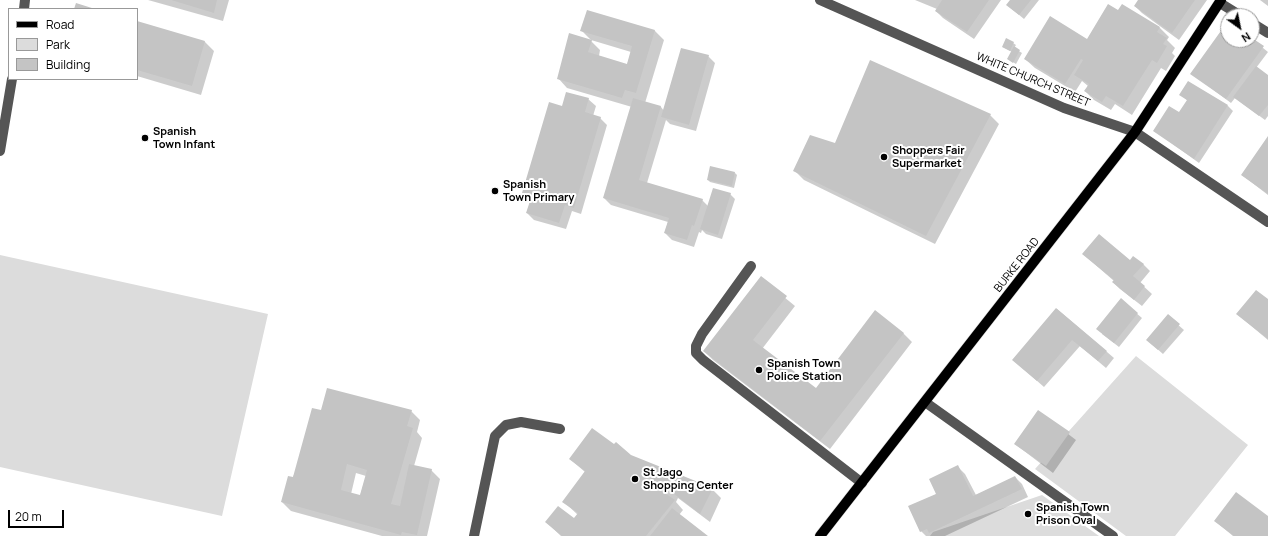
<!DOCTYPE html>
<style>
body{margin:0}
#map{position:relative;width:1268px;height:536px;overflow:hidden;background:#fff;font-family:Manrope,sans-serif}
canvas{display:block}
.legend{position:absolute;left:8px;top:8px;width:130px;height:72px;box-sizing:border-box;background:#fff;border:1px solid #999;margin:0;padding:5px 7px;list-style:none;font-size:12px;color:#000}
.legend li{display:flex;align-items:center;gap:8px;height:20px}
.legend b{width:20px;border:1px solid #999}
.north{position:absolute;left:1220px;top:8px;width:40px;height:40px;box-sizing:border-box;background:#fff;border:1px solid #999;border-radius:50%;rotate:147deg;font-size:11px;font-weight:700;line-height:16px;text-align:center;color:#000}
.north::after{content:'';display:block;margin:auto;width:14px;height:18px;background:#000;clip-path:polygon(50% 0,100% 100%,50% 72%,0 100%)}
.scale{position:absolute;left:8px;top:510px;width:56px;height:18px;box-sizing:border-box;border:2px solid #000;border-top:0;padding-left:5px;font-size:12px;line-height:14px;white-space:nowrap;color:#000;-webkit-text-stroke:3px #fff;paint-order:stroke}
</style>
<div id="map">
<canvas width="1268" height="536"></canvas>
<ul class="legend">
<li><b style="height:5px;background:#000"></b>Road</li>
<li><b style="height:11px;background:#dcdcdc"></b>Park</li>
<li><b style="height:11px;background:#c4c4c4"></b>Building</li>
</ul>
<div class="north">N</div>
<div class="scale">20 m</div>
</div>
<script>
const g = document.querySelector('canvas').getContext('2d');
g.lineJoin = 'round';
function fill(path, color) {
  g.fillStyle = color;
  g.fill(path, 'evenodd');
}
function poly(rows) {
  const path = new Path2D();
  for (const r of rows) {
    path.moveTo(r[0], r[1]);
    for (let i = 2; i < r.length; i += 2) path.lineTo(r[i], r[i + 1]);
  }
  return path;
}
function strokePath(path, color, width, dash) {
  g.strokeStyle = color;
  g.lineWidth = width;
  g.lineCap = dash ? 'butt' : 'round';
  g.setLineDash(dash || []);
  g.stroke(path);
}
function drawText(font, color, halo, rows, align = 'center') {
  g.font = font + ' Manrope,sans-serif';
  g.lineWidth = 4;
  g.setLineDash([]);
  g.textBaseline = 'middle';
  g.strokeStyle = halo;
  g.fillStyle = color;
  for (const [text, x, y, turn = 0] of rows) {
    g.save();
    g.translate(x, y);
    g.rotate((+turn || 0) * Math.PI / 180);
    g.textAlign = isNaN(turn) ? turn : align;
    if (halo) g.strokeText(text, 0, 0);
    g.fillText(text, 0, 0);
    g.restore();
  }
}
fill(poly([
 [0,255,268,314,222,516,0,467],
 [1136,356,1248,445,1175,536,1126,536,1035,469],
 [1042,495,1099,536,930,536,933,532]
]), '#dcdcdc');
fill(poly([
 [148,0,229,0,223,21],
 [915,0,1001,0,974,39,943,18,936,11,937,9],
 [1011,0,1039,0,1024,19,1007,5],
 [1139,0,1207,0,1179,40,1142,13,1135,6],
 [1260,0,1268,0,1268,6],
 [1122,5,1160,28,1169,37,1167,40,1175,48,1172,53,1175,56,1166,71,1161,68,1132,115,1115,104,1111,110,1094,100,1085,91,1088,86,1082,81,1075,92,1035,68,1025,59,1087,40,1119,12],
 [137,22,205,42,214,51,201,95,137,76],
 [1228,23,1228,40,1252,39,1268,52,1256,68,1268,76,1268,116,1265,120,1235,98,1231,103,1192,74],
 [582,31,655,31,664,40,645,103,661,107,664,111,708,56,715,63,696,131,670,124,666,120,647,183,702,200,708,206,730,194,735,199,722,239,706,234,702,230,701,233,699,232,694,247,672,240,665,233,668,222,611,205,604,198,632,107,567,88,558,78,591,41,600,50,599,56,627,65,631,52,591,40],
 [1013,43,1016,45,1014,48,1022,53,1016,64,1008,59,1012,52,1003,47],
 [1188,82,1228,106,1233,111,1199,163,1155,131,1179,113,1188,101,1181,95],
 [588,99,596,106,593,116,600,118,607,125,581,214,572,211,566,229,534,220,527,213,531,200,523,192,562,107],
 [990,115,999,124,935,244,804,180,795,171,836,145],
 [1268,138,1268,195,1242,175],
 [735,173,737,175,734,188,710,182,708,180],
 [1083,254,1143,264,1150,271,1140,283,1152,294,1142,306,1120,289,1113,282,1114,281],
 [761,278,795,306,762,349,816,389,903,333,912,342,830,449,713,360,704,351],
 [1121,300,1142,318,1119,347,1102,334],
 [1268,301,1268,340,1237,314],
 [1057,309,1114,358,1106,368,1080,346,1044,387,1020,366],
 [1168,316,1184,330,1163,354,1147,340],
 [322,411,411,411,420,420,417,432,422,438,414,466,431,470,440,479,427,536,382,536,291,511,282,502],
 [356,473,366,476,360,496,351,494],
 [1038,411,1076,440,1053,473,1015,444],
 [630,456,712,489,721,498,710,522,678,498,676,502,683,510,679,515,706,536,561,536,546,522,574,520,578,515,564,502,585,472,570,459],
 [958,467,965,474,976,495,1015,477,1022,484,1028,497,945,536,926,536,921,531,910,507,937,494],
 [1268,517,1268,536,1233,536,1215,521]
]), '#0003');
fill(poly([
 [171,0,217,0,214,13],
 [942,0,989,0,967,32,935,11],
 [1010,0,1031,0,1019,15,1006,5],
 [1138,0,1195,0,1172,33,1134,6],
 [76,3,95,9,74,9],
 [1108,4,1118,10,1122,4,1160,27,1157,32,1167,38,1163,44,1167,46,1157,63,1152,60,1123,106,1106,96,1102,102,1084,91,1089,84,1074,75,1083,60,1081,59,1065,84,1024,59,1050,16,1087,39],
 [587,10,655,30,636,93,625,90,622,98,557,79,569,33,592,40,588,52,627,64,632,46,580,31],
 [137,21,205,41,192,86,137,70],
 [1228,21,1228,40,1252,40,1252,38,1264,46,1226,99,1190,74],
 [1006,38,1014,42,1010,51,1002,47],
 [1014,46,1020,50,1013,63,1007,59],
 [681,48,709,55,689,125,661,117],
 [870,60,991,114,926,236,793,171,810,135,835,143],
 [1256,66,1268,75,1268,105,1259,116,1233,97],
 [1188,81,1228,105,1194,159,1153,131,1169,106,1179,112,1187,100,1179,95],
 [566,92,589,98,585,112,601,117,574,208,565,205,559,223,526,213,532,195,522,193,549,102,562,106],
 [633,98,661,106,639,180,703,199,694,226,692,225,687,240,664,233,669,218,603,198],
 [1268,136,1268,194,1241,175],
 [710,166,735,172,732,186,707,180],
 [713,188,731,193,718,235,700,229],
 [1099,234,1130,260,1133,256,1144,264,1133,276,1145,286,1134,300,1112,282,1114,280,1082,254],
 [761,276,787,296,753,340,816,388,875,310,904,333,820,441,703,351],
 [1256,290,1268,299,1268,339,1236,314],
 [1121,298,1138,313,1114,343,1096,329],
 [1056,308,1107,351,1098,361,1072,340,1037,381,1012,360],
 [1168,314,1180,324,1158,350,1146,340],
 [327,388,412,410,407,426,413,428,391,504,400,506,409,464,432,469,417,535,402,532,401,535,281,502,288,476,293,477,312,408,321,410],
 [347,464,367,470,360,495,341,490],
 [1038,410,1070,432,1046,466,1014,444],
 [592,428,614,444,616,442,631,455,713,488,700,514,669,490,666,494,675,500,646,536,562,536,545,522,558,506,574,518,578,513,562,502,585,471,569,459],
 [958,465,973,496,1015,476,1022,489,929,533,927,529,920,532,908,506,936,494,929,479],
 [1236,492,1268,516,1268,536,1234,536,1214,521],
 [672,508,708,536,650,536]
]), '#c4c4c4');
const major = poly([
 [820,536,1135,132,1221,0]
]);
strokePath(major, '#dbdbdb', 11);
strokePath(poly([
 [820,0,1064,108,1135,132,1268,222],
 [1220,0,1220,3,1241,16],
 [24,9,25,0],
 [1252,23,1268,33],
 [0,151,12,79],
 [751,266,702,334,696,346,696,353,703,360,862,483],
 [925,402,1113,536],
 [474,536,495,436,506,425,521,422,560,429]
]), '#555', 10);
strokePath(major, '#000', 10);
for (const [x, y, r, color] of [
 [145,138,4,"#000"],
 [884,157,4,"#000"],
 [495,191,4,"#000"],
 [759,370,4,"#000"],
 [635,479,4,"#000"],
 [1028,514,4,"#000"]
]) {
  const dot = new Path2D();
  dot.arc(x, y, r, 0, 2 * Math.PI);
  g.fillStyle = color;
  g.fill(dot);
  strokePath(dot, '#fff', 1.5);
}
drawText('11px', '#000', '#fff', [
 ["WHITE CHURCH STREET",1033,80,23],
 ["BURKE ROAD",1017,265,-52]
]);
drawText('bold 11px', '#000', '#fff', [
 ["Spanish",153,132],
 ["Town Infant",153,145],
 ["Shoppers Fair",892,151],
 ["Supermarket",892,164],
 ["Spanish",503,185],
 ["Town Primary",503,198],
 ["Spanish Town",767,364],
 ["Police Station",767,377],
 ["St Jago",643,473],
 ["Shopping Center",643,486],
 ["Spanish Town",1036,508],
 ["Prison Oval",1036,521]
], 'left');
</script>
